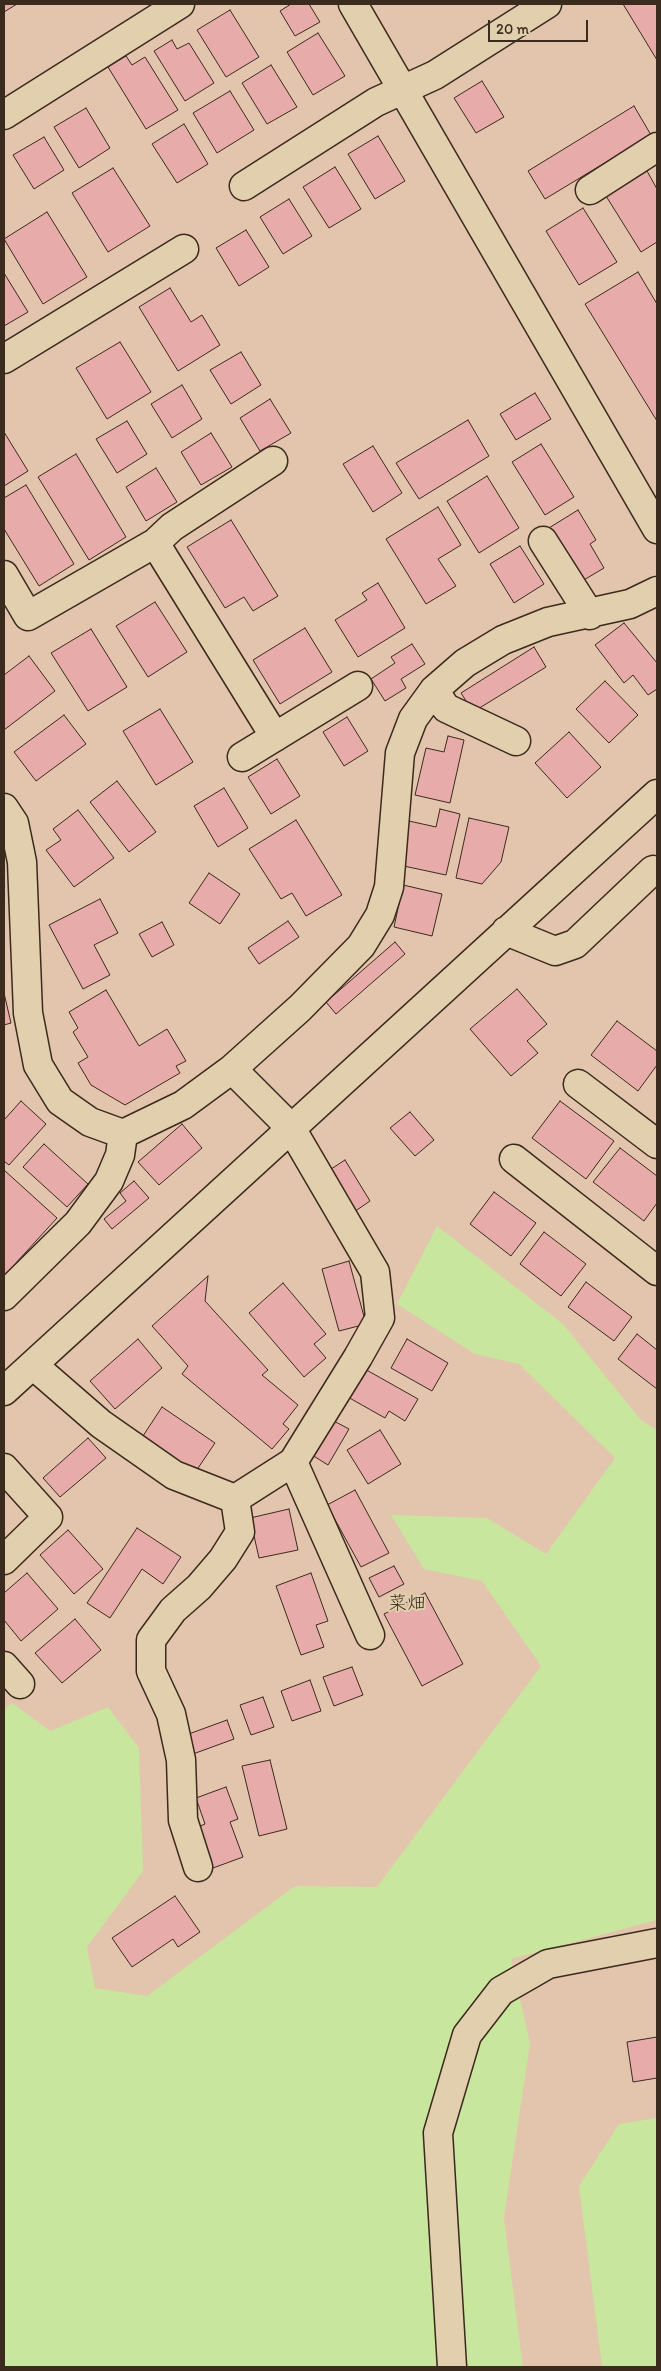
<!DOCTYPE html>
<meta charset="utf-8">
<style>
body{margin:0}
#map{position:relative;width:661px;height:2371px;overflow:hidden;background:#e3c4ac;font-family:Itim,sans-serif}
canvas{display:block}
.frame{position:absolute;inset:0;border:5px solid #3b2a1e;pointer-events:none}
.scale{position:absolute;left:488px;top:20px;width:100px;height:22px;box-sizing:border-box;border:2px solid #3b2a1e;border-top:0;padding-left:6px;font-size:15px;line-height:18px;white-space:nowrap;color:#3b2a1e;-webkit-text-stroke:4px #e1cfad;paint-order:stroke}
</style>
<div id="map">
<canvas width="661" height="2371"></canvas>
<div class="frame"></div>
<div class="scale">20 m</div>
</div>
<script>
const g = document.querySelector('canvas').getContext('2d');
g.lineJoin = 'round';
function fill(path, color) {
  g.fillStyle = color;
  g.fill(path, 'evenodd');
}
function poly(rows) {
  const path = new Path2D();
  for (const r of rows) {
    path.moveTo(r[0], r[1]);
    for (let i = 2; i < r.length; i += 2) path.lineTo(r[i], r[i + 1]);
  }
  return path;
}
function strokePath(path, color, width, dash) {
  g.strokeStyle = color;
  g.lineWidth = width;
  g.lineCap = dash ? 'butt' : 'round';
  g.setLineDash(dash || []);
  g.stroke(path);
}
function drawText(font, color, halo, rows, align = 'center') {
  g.font = font + ' Itim,"Klee One",sans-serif';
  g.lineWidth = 4;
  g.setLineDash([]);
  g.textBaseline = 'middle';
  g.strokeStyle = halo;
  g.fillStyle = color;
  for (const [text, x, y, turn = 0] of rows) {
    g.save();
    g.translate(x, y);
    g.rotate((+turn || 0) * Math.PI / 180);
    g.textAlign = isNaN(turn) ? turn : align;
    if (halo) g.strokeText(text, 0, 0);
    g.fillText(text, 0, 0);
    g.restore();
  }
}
fill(poly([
 [437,1226,563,1324,641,1420,657,1430,657,1920,511,1959,530,2043,504,2218,523,2367,4,2367,4,1710,12,1703,50,1731,108,1707,139,1748,143,1871,87,1947,95,1988,147,1996,295,1886,377,1887,541,1666,482,1581,424,1569,391,1515,487,1518,546,1554,615,1458,519,1364,475,1354,397,1304],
 [657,2118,657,2367,602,2367,579,2186,619,2124]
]), '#c8e69e');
const building = poly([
 [4,4,17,4,4,12,4,4],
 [291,4,309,4,320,22,295,36,280,11,291,4],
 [623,4,657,4,657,60,623,4],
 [230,10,259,57,226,77,197,30,230,10],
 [318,33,345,76,313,95,287,52,318,33],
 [172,40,177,49,189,43,214,83,185,101,154,51,172,40],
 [126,56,132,65,145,57,178,110,146,129,108,67,126,56],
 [271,65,297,107,267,124,242,83,271,65],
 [482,81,504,117,476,133,454,98,482,81],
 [230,91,254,130,217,153,193,113,230,91],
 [634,106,651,135,545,199,528,171,634,106],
 [86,108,110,148,79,168,54,127,86,108],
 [184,124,208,164,177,183,152,144,184,124],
 [378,136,405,181,375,199,348,154,378,136],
 [44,137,64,170,34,189,13,155,44,137],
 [335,167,361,209,329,228,303,187,335,167],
 [113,168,150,226,108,252,72,193,113,168],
 [647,171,657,189,657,242,641,252,606,196,647,171],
 [289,199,312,236,283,254,260,217,289,199],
 [583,208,617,262,579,285,546,231,583,208],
 [47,212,87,277,43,304,4,239,47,212],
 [246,230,269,267,239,286,216,248,246,230],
 [638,272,657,304,657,421,585,304,638,272],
 [4,273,28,312,4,326,4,273],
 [170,288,191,322,202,315,220,345,178,371,139,307,170,288],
 [120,342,151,392,107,419,76,368,120,342],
 [241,352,261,385,231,404,210,370,241,352],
 [182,385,202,419,172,438,151,404,182,385],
 [535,393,551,419,516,440,500,414,535,393],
 [270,399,291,433,260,451,240,418,270,399],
 [468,420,489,456,419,499,396,463,468,420],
 [127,421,147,454,117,473,96,439,127,421],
 [4,432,28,471,4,486,4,432],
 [211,433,232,467,201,485,181,452,211,433],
 [541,444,574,497,545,515,512,462,541,444],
 [373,446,402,493,373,512,343,464,373,446],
 [76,454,126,537,89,560,38,477,76,454],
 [156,468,177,502,146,521,126,487,156,468],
 [487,476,519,528,479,553,447,501,487,476],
 [26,485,74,564,39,586,4,529,4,498,26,485],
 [438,507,461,545,438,559,456,586,426,604,386,539,438,507],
 [578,510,596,540,590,544,604,568,577,584,544,531,578,510],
 [231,520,278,596,253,611,244,597,225,608,187,547,231,520],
 [520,546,544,584,514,603,490,564,520,546],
 [378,583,405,628,358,657,335,620,367,600,362,593,378,583],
 [155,602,187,652,148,677,116,626,155,602],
 [624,623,657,663,657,689,648,695,633,675,624,683,595,645,624,623],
 [305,628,332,672,280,704,253,660,305,628],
 [91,629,127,687,88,711,51,653,91,629],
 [412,644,425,664,401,679,406,688,385,701,371,679,395,663,391,657,412,644],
 [534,647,546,667,473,712,461,693,534,647],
 [29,656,55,691,4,730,4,675,29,656],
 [605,681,638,715,609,743,576,709,605,681],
 [160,709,193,762,156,785,123,731,160,709],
 [64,715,86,744,36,781,14,752,64,715],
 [347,717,368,751,344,766,323,732,347,717],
 [569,732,601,767,567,798,535,763,569,732],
 [448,736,464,740,450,803,415,795,426,748,444,752,448,736],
 [277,759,300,796,271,814,248,777,277,759],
 [117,781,156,832,129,852,90,802,117,781],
 [224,788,248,828,218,847,194,806,224,788],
 [440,809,460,814,446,875,399,865,409,821,436,827,440,809],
 [78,810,114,858,74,887,46,850,61,840,53,829,78,810],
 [469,818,509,827,501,862,482,884,456,878,469,818],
 [296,820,342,895,306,916,292,893,281,899,249,849,296,820],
 [209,873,240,894,220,924,189,903,209,873],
 [403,885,442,894,432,936,394,927,403,885],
 [100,899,118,933,94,945,110,975,83,989,49,925,100,899],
 [288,921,299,937,259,964,248,948,288,921],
 [162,922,174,945,152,957,139,934,162,922],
 [395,942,405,954,336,1014,326,1002,395,942],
 [517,989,547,1024,527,1041,538,1053,511,1076,470,1029,517,989],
 [106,990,139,1046,167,1029,186,1061,176,1066,180,1073,125,1105,91,1085,78,1063,88,1057,73,1032,78,1028,69,1012,106,990],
 [4,993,11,1023,4,1025,4,993],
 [617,1021,657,1051,657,1065,638,1091,591,1055,617,1021],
 [21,1101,46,1124,9,1165,4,1161,4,1120,21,1101],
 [560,1101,614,1141,586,1179,532,1138,560,1101],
 [410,1112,434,1140,415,1156,390,1128,410,1112],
 [182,1124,202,1148,159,1185,138,1162,182,1124],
 [44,1144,88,1184,67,1207,23,1167,44,1144],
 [620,1148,657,1176,657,1203,644,1221,593,1182,620,1148],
 [345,1160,370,1201,354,1212,328,1171,345,1160],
 [4,1170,57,1218,4,1276,4,1170],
 [134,1181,149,1198,112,1229,104,1219,126,1201,120,1193,134,1181],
 [494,1192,536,1223,511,1256,470,1224,494,1192],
 [544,1232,586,1264,561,1296,520,1264,544,1232],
 [349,1261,366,1324,339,1331,322,1269,349,1261],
 [208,1276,205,1301,268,1370,262,1375,298,1405,283,1424,289,1429,272,1449,182,1374,188,1366,152,1326,208,1276],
 [586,1282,632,1317,614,1341,568,1307,586,1282],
 [283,1283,326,1334,314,1344,326,1358,304,1377,249,1313,283,1283],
 [637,1334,657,1350,657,1389,618,1359,637,1334],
 [138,1339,162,1368,115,1409,90,1381,138,1339],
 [407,1339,448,1363,432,1391,391,1368,407,1339],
 [363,1368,418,1399,405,1421,389,1411,385,1418,346,1396,363,1368],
 [162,1407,215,1443,194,1474,141,1439,162,1407],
 [332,1420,349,1429,328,1465,312,1455,332,1420],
 [380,1430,401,1464,368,1484,347,1450,380,1430],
 [88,1438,106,1458,60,1497,43,1478,88,1438],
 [355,1490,389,1553,361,1567,327,1505,355,1490],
 [289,1509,298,1550,259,1558,250,1518,289,1509],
 [137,1528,181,1557,163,1584,142,1569,110,1618,87,1603,137,1528],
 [68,1530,103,1569,74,1594,40,1555,68,1530],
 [394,1566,404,1584,379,1597,369,1578,394,1566],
 [27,1573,58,1609,21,1641,4,1620,4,1593,27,1573],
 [311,1573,328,1621,316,1625,324,1647,301,1655,276,1586,311,1573],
 [425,1593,463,1664,422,1686,384,1614,425,1593],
 [75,1619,101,1650,62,1683,35,1653,75,1619],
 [352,1667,363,1695,334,1706,323,1677,352,1667],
 [310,1680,321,1711,292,1721,281,1691,310,1680],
 [263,1697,274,1727,251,1735,240,1705,263,1697],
 [227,1720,234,1739,193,1754,186,1735,227,1720],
 [270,1760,287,1829,259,1836,242,1766,270,1760],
 [226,1787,238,1819,230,1822,243,1857,213,1868,198,1827,205,1824,196,1798,226,1787],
 [175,1896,200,1932,178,1947,173,1939,132,1967,112,1938,175,1896],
 [657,2037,657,2078,633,2082,627,2042,657,2037]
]);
fill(building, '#e7aca9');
strokePath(building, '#3b2a1e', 1);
const minor = poly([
 [353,4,657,529],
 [4,115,180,4],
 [244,186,376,102,435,75,547,4],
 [590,190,657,147],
 [4,359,184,249],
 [543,541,590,615],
 [155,543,172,527,273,461],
 [4,575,28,616,155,543,275,737],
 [434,690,446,708,516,741],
 [242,757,358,686],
 [4,808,14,823,22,862,28,1013,38,1065,60,1101,90,1122,123,1134,183,1105,232,1069,291,1128,375,1272,380,1318,358,1357,293,1462,235,1499,174,1475,101,1424,33,1365],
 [506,931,555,951,575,944,653,870,657,872],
 [232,1069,300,1008,361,946,380,915,389,887,400,753,413,719,434,690,465,663,503,640,548,622,630,604,657,591],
 [578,1084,657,1144],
 [514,1159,657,1271],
 [4,1296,78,1223,109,1181,120,1155,123,1134],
 [4,1391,657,794],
 [293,1462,370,1635],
 [4,1468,48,1517,4,1560],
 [4,1666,20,1684],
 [198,1867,183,1820,181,1760,171,1714,151,1671,151,1640,173,1610,199,1587,223,1559,240,1532,235,1499],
 [452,2367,438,2133,467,2035,501,1991,548,1964,657,1943]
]);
strokePath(minor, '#3b2a1e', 31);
strokePath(minor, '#e1cfad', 28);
drawText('19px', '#3b2a1e', '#e1cfad', [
 ["菜畑",407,1604]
]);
</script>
